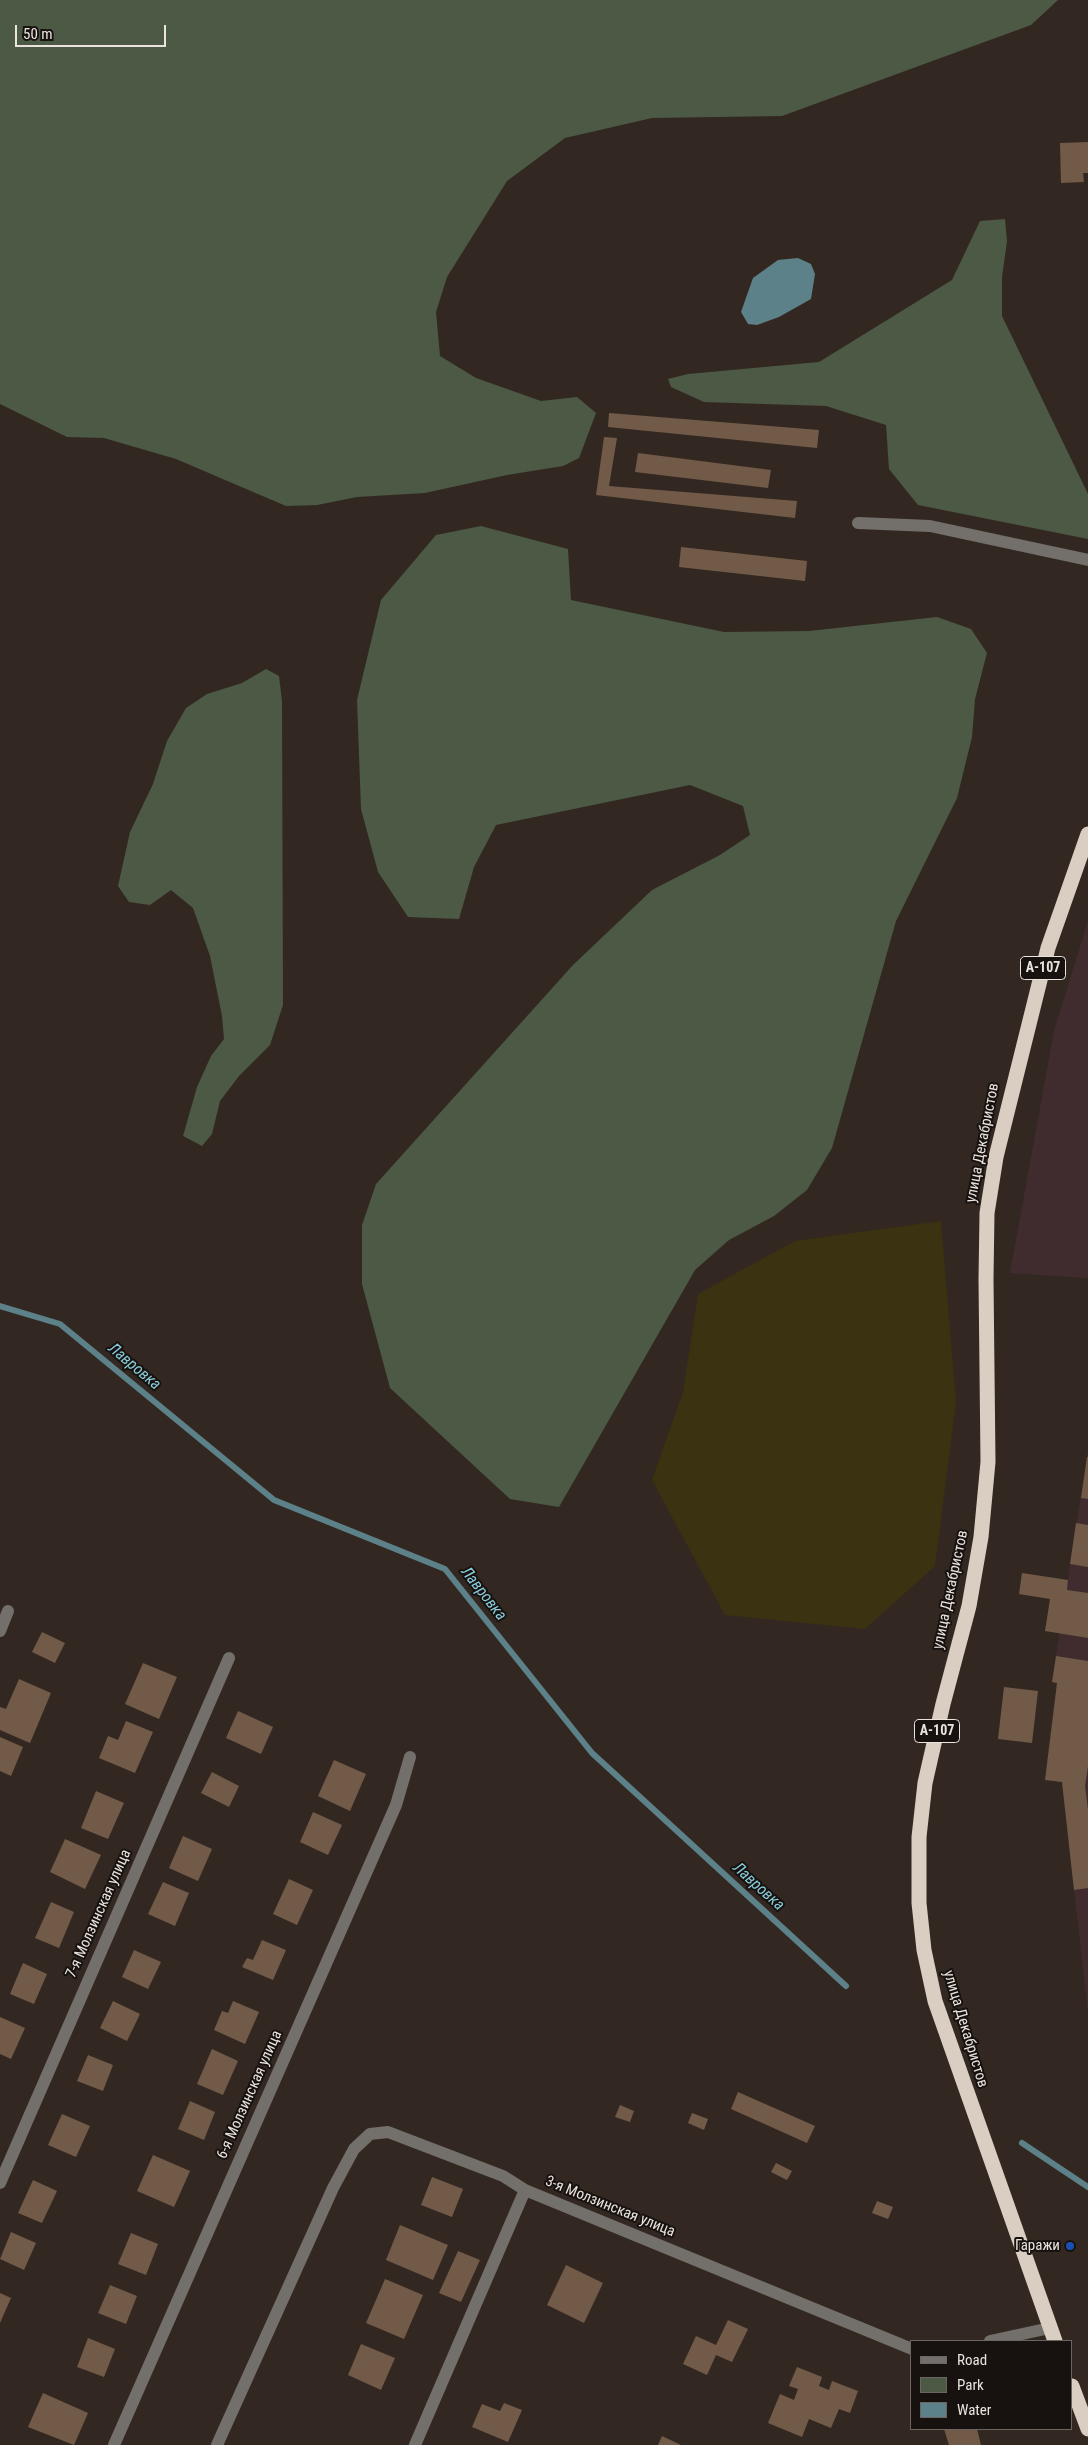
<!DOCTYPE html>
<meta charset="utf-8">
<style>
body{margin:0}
#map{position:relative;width:1088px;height:2445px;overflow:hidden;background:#332821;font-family:"Roboto Condensed",sans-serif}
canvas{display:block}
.legend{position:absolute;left:910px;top:2340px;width:162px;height:90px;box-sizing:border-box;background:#17120f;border:1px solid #6b6662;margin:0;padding:6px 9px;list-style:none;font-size:15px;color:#eae3de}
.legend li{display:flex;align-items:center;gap:10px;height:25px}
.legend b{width:25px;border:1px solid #6b6662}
.scale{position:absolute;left:15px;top:25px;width:151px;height:22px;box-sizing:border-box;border:2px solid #eae3de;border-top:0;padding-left:6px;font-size:15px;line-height:18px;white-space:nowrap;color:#eae3de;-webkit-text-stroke:4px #17120f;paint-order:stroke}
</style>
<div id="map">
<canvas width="1088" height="2445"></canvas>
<ul class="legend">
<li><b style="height:6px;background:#736f6a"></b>Road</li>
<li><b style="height:14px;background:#4b5945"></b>Park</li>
<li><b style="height:14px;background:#5d8189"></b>Water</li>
</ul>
<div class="scale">50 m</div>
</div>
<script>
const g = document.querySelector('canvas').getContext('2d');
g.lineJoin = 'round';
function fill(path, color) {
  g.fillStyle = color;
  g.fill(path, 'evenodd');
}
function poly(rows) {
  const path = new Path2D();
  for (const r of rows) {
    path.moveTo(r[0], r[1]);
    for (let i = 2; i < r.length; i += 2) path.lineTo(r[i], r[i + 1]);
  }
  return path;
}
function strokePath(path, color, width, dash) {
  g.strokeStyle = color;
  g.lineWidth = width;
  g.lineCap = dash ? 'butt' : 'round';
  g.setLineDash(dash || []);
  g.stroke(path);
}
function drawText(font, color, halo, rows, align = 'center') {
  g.font = font + ' "Roboto Condensed",sans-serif';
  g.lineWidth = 4;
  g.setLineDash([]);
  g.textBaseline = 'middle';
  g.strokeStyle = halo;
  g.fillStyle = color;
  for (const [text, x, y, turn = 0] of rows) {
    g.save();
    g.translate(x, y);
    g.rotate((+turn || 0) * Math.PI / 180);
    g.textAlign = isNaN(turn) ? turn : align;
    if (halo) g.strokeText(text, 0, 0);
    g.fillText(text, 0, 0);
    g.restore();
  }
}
fill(poly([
 [1088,921,1088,1278,1010,1273,1054,1031],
 [1088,1450,1088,2013,1062,1782,1045,1780,1057,1683,1052,1682]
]), '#402c2f');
fill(poly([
 [0,0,1058,0,1031,25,782,116,652,118,565,138,507,181,447,277,436,312,440,356,476,378,541,401,577,397,596,413,579,458,563,466,507,475,425,493,357,497,317,505,286,506,176,459,104,438,67,437,0,404],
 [1005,219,1007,241,1002,277,1002,316,1088,494,1088,539,918,505,889,469,886,425,826,406,704,402,671,387,668,379,688,374,819,362,952,280,980,221],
 [481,526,568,549,571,600,724,632,809,631,937,617,971,629,987,653,975,699,972,737,957,798,896,921,832,1148,807,1190,774,1216,729,1240,695,1270,559,1507,510,1499,390,1388,362,1284,362,1225,376,1184,573,965,652,890,720,855,750,835,743,806,690,785,496,825,474,867,459,919,408,917,378,872,361,809,357,700,381,600,436,535],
 [266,669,279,676,282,701,283,1005,270,1045,239,1076,220,1101,212,1134,202,1146,183,1136,197,1087,211,1056,224,1039,222,1016,210,956,193,908,171,890,150,905,129,902,118,886,130,832,153,784,167,741,186,708,207,694,242,683]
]), '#4b5945');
fill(poly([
 [941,1221,956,1402,935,1566,865,1629,725,1615,652,1480,683,1392,698,1294,795,1241]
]), '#3a3211');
fill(poly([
 [798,258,811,264,815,274,811,299,779,317,757,325,748,324,741,312,753,278,778,260]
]), '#5d8189');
strokePath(poly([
 [0,1306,60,1324,274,1500,445,1569,592,1753,846,1986],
 [1022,2143,1088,2187]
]), '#5d8189', 6);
fill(poly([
 [1088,142,1088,173,1083,173,1084,182,1061,183,1060,143],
 [609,413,819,430,817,448,608,427],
 [604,437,617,438,609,486,797,501,795,518,596,495],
 [638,453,771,470,768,488,635,472],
 [681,547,807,561,805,581,679,567],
 [1087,1457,1088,1457,1088,1499,1081,1498],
 [1076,1523,1088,1525,1088,1567,1070,1564],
 [1022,1573,1068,1580,1067,1590,1088,1593,1088,1638,1045,1631,1050,1599,1019,1594],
 [42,1632,65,1643,55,1663,32,1652],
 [1056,1656,1088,1661,1088,1766,1085,1786,1088,1810,1088,1888,1074,1890,1062,1782,1045,1780,1057,1683,1052,1682],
 [143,1663,177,1677,159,1719,125,1704],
 [19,1679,51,1693,30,1743,0,1730,0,1707,6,1709],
 [1004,1687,1038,1691,1032,1743,998,1739],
 [238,1711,273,1727,261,1754,226,1738],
 [126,1721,153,1732,135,1773,99,1758,108,1736,118,1740],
 [0,1737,23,1747,11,1776,0,1771],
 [334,1760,366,1774,350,1811,318,1796],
 [212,1772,239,1786,229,1807,201,1793],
 [96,1791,124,1803,108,1839,81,1828],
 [313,1812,342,1825,328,1855,300,1842],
 [183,1836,212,1849,198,1881,169,1868],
 [65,1839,101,1855,85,1889,50,1872],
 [289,1879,313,1890,297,1925,273,1914],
 [163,1882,189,1893,175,1926,148,1914],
 [51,1902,74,1912,59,1948,35,1938],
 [262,1940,286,1950,273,1980,242,1967,247,1958,253,1960],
 [134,1950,161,1962,148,1989,122,1977],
 [23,1963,47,1974,34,2004,10,1994],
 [113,2001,140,2014,127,2041,100,2028],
 [233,2001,259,2012,245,2044,214,2030,222,2011,228,2013],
 [0,2017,25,2028,11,2059,0,2054],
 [212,2049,238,2061,223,2095,197,2084],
 [88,2055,113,2065,103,2091,77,2081],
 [738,2092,815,2126,807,2143,731,2109],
 [190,2101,215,2112,204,2140,178,2129],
 [620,2105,634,2111,630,2122,615,2117],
 [692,2113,708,2119,704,2130,688,2123],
 [62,2114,90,2126,76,2157,48,2145],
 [153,2155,190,2171,174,2207,137,2191],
 [776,2163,792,2171,787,2180,771,2172],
 [432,2177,463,2189,452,2217,421,2205],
 [33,2180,57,2191,42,2223,18,2213],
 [877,2201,893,2207,888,2219,872,2213],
 [400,2225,448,2245,433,2280,386,2260],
 [11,2232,36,2243,24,2270,0,2259],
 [131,2233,158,2244,146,2275,118,2264],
 [458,2251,480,2260,461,2302,439,2293],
 [566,2265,603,2283,584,2323,547,2305],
 [385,2279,423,2295,404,2339,366,2323],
 [110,2285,137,2296,126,2324,98,2313],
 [0,2293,11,2298,0,2323],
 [728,2320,748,2329,732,2362,716,2355,707,2375,683,2364,696,2336,716,2345],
 [88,2338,115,2349,104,2377,77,2367],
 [361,2344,395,2358,381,2390,348,2375],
 [797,2367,822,2377,819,2386,829,2390,832,2381,858,2391,850,2413,839,2409,831,2428,809,2419,802,2437,768,2423,780,2394,794,2400,798,2389,789,2386],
 [43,2393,88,2413,74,2445,28,2427],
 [504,2403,522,2410,508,2442,472,2427,482,2404,500,2411],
 [944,2429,977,2429,981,2445,949,2445],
 [662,2436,681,2445,658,2445]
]), '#725a48');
strokePath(poly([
 [858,523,930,526,1088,560],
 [0,1631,8,1611],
 [0,2183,229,1658],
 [990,2341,1050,2328],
 [114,2445,396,1805,410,1757],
 [217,2445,333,2188,354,2149,370,2134,388,2132,503,2176,525,2190,912,2349],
 [415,2445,525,2190]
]), '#736f6a', 12);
strokePath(poly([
 [1055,2341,935,2001,924,1950,919,1903,919,1837,925,1783,943,1704,969,1606,981,1537,988,1462,986,1279,987,1213,996,1157,1048,948,1088,834],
 [1072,2386,1088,2429]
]), '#dacec3', 15);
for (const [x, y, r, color] of [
 [1070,2246,5,"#1a4fb4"]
]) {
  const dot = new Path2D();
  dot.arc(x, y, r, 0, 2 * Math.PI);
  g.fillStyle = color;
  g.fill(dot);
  strokePath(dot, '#17120f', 2);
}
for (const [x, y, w] of [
 [1043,968,45],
 [937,1731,45]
]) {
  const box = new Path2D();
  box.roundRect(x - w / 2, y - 11.5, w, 23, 4);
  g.fillStyle = '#17120f';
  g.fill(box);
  strokePath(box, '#eae3de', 1);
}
drawText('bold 14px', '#eae3de', null, [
 ["А-107",1043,968],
 ["А-107",937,1731]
]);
drawText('15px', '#eae3de', '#17120f', [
 ["улица Декабристов",983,1143,-79],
 ["улица Декабристов",951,1590,-78],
 ["7-я Молзинская улица",99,1914,-66],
 ["улица Декабристов",965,2029,73],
 ["6-я Молзинская улица",250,2095,-66],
 ["3-я Молзинская улица",610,2207,22]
]);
drawText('15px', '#eae3de', '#17120f', [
 ["Гаражи",1060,2246]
], 'right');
drawText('italic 16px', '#89cedd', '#17120f', [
 ["Лавровка",134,1367,40],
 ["Лавровка",483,1594,52],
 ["Лавровка",758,1887,42]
]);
</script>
